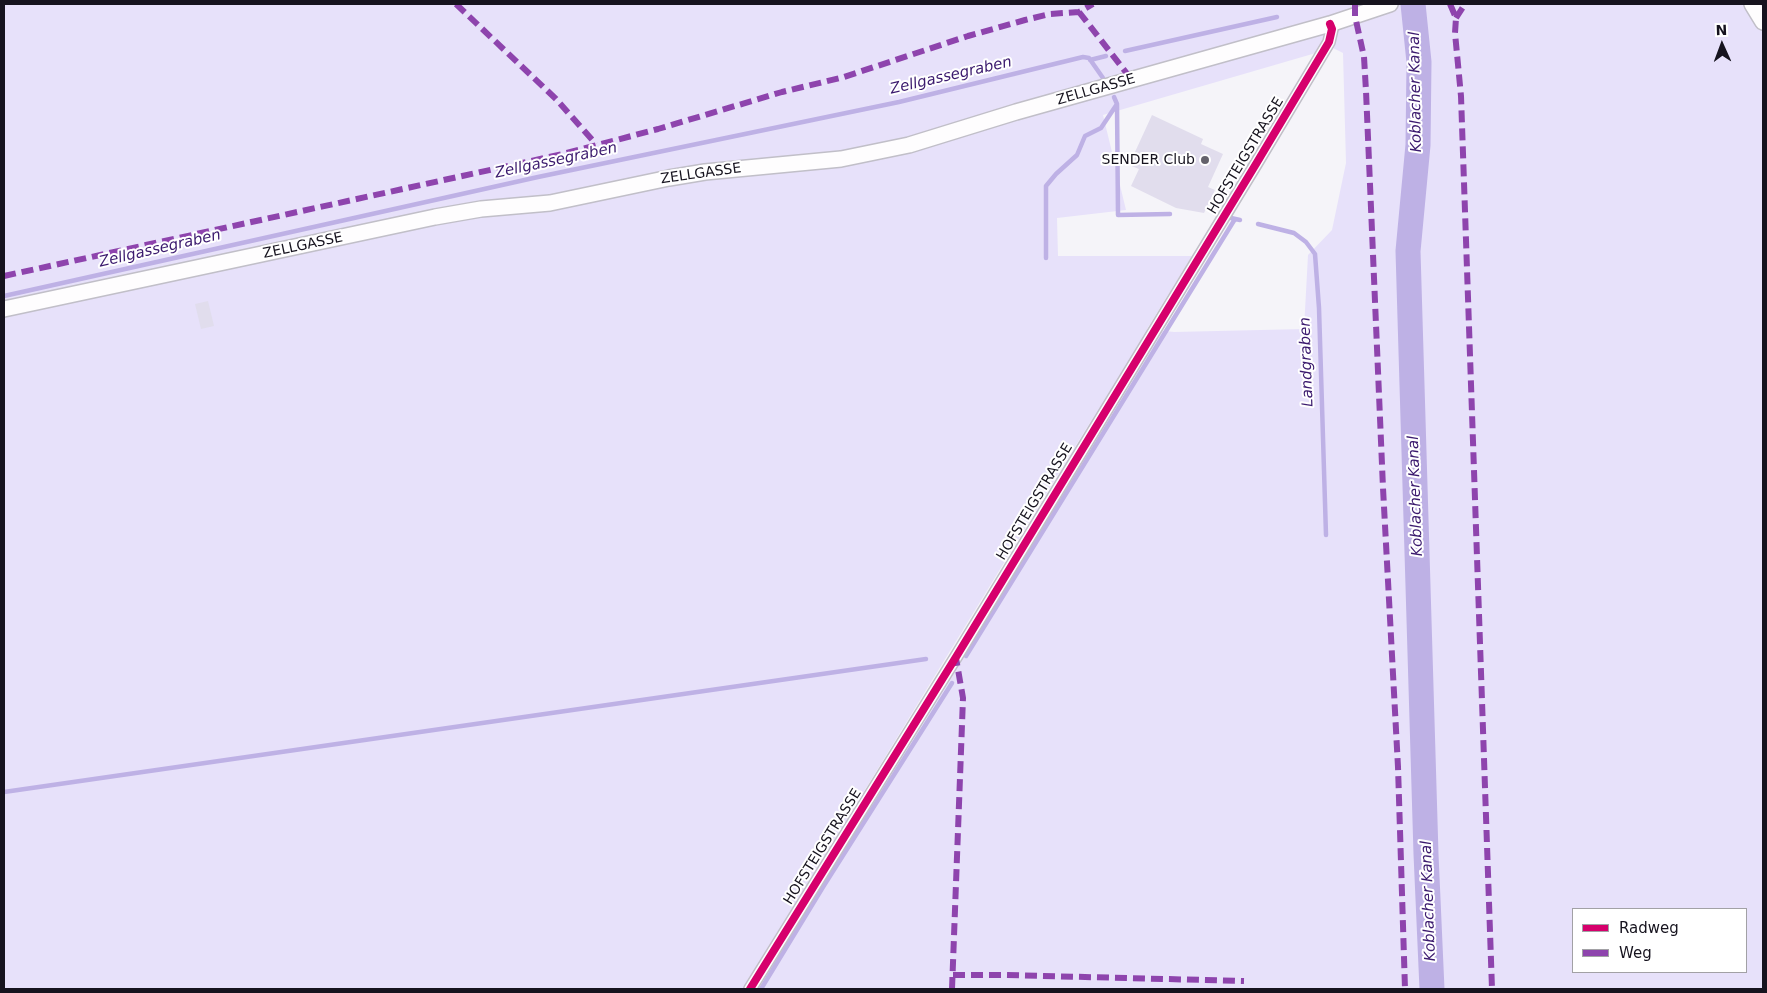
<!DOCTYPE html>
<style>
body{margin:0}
#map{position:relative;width:1767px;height:993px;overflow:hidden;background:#f5f4f9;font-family:"DejaVu Sans",sans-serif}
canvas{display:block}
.frame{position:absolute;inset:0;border:5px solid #16131e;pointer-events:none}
.legend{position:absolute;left:1572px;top:908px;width:175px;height:65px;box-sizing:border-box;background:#fff;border:1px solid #a2a1a5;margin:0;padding:6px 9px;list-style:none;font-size:15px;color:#16131e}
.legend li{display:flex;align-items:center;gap:10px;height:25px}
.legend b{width:25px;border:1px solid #a2a1a5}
.north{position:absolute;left:1697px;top:20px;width:50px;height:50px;-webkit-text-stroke:4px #fff;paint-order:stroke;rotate:358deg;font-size:14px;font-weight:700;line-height:20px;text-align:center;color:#16131e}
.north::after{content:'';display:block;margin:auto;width:18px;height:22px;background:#16131e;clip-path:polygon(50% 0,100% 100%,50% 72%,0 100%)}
</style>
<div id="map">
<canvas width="1767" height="993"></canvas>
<div class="frame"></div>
<ul class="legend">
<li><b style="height:6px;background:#d6006c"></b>Radweg</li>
<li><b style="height:6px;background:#8e44ad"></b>Weg</li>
</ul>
<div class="north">N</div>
</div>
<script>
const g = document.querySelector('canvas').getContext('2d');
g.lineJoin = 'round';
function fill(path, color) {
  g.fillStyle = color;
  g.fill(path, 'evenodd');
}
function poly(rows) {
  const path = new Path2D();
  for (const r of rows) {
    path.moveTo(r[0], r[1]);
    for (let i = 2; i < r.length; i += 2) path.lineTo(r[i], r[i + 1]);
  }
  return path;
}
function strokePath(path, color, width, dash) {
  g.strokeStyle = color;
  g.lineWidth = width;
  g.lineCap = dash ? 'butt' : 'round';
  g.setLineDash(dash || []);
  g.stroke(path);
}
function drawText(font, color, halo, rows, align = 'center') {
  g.font = font + ' "DejaVu Sans",sans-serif';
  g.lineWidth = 4;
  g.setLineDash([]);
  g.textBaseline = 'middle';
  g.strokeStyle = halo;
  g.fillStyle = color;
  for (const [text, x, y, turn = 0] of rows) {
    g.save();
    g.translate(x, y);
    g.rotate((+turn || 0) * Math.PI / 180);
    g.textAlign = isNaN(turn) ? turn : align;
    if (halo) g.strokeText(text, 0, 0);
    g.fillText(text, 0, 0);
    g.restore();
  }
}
fill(poly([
 [4,4,1747,4,1763,32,1763,989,750,989,1100,406,743,989,4,989],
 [1333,48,1343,53,1346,163,1332,230,1308,255,1304,329,1174,332,1147,329,1192,256,1058,256,1057,218,1126,210,1103,115],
 [1573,909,1746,909,1746,972,1573,972]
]), '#e7e1fa');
strokePath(poly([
 [1125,51,1277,17],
 [1090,60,1106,56],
 [1114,97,1117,104,1118,215,1170,214],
 [1231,218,1240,220],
 [1258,224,1294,233,1306,242,1315,254,1319,308,1326,535],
 [1046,258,1046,186,1056,174,1077,155,1085,136,1101,128,1117,104],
 [4,296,538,177,899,102,1083,57,1089,58,1103,78],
 [966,656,1235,219],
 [4,792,926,659],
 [761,989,823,887,952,683]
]), '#beb1e5', 4.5);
strokePath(poly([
 [1413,4,1419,62,1418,145,1408,251,1426,854,1432,989]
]), '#beb1e5', 25);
fill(poly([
 [1152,115,1203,139,1201,144,1223,154,1208,187,1215,190,1204,213,1176,208,1131,186,1139,169,1129,165],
 [208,301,214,326,201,329,195,304]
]), '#e1dded');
const street = poly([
 [750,989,956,657,1256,164,1329,42,1332,29,1330,24]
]);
const secondary = poly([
 [1752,4,1763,22],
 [4,309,435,217,481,209,550,203,669,178,705,172,841,159,909,145,1016,112,1330,24,1390,4]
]);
strokePath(street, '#c1bfc8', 14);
strokePath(secondary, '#c1bfc8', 18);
strokePath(street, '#fefdfe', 11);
strokePath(secondary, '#fefdfe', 15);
strokePath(poly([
 [456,4,556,99,596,144],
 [1355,4,1355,16,1364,57,1366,91,1383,488,1398,767,1405,989],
 [1450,4,1456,18,1455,33,1461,96,1492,989],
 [1079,12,1132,80],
 [1456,18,1465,4],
 [4,276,563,154,658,129,782,92,844,77,968,36,1025,20,1050,14,1079,12,1093,4],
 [953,975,1006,975,1244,981],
 [952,989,963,698,956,658]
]), '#8e44ad', 6, [12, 6]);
strokePath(poly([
 [750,989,956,657,1256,164,1329,42,1332,29,1330,24]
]), '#d6006c', 8);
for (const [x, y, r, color] of [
 [1205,160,5,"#64626b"]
]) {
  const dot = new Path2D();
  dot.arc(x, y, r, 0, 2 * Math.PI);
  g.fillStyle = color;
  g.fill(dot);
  strokePath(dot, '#fff', 2);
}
drawText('14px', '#16131e', '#fff', [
 ["ZELLGASSE",1096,90,-16],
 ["HOFSTEIGSTRASSE",1246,156,-59],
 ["ZELLGASSE",701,174,-8],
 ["ZELLGASSE",303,246,-12],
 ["HOFSTEIGSTRASSE",1035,502,-59],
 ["HOFSTEIGSTRASSE",823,847,-58]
]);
drawText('14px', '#16131e', '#fff', [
 ["SENDER Club",1195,160]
], 'right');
drawText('italic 15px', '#3b1a6e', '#fff', [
 ["Zellgassegraben",951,76,-13],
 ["Koblacher Kanal",1416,92,-91],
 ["Zellgassegraben",556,161,-12],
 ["Zellgassegraben",160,249,-13],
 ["Landgraben",1307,362,-92],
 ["Koblacher Kanal",1416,496,-92],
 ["Koblacher Kanal",1429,901,-92]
]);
</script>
